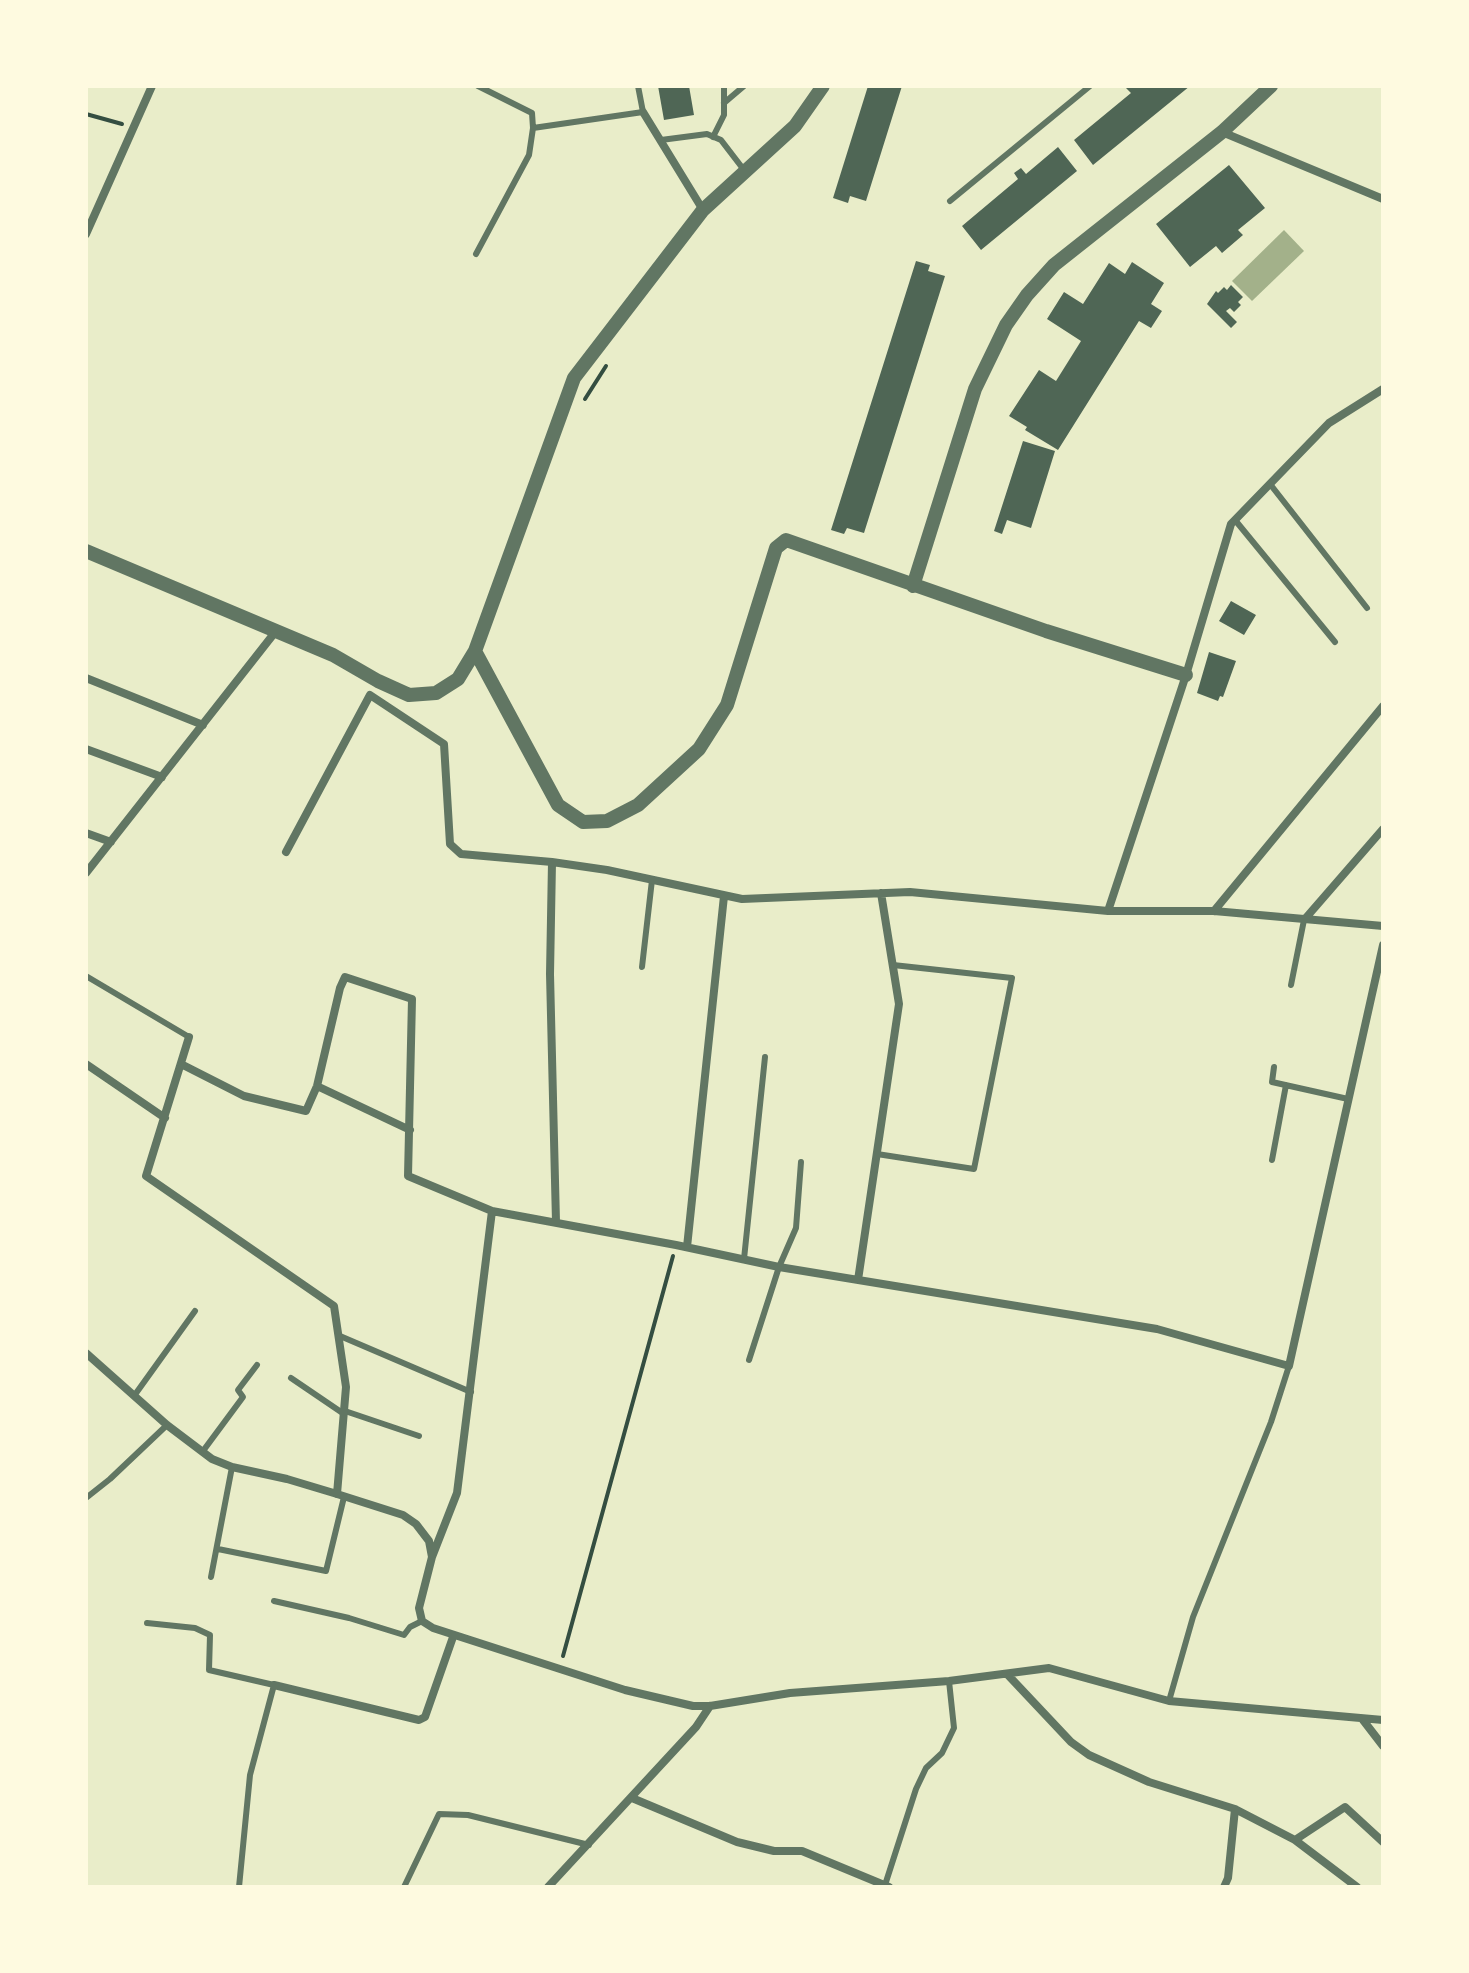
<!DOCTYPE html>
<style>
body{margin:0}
#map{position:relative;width:1469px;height:1973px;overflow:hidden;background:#e9edc9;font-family:"Fira Sans Condensed",sans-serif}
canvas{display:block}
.frame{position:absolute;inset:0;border:88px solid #fefae0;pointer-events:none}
</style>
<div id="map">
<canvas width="1469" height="1973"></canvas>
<div class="frame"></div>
</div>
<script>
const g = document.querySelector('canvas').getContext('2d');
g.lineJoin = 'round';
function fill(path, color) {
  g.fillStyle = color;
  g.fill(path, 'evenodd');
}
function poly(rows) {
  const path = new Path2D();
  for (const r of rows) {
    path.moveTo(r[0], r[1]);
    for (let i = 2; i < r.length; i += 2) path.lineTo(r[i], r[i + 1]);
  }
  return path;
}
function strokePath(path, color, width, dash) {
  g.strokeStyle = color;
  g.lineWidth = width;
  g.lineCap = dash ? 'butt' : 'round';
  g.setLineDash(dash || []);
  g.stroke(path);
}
fill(poly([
 [1284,230,1304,251,1252,301,1232,281]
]), '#a3b18a');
fill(poly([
 [658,86,689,86,694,115,664,120],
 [868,86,902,86,866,201,850,196,848,203,833,198],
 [1128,86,1190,86,1093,165,1074,140,1131,93,1126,88],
 [1058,147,1077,171,981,250,962,226,1018,179,1014,173,1021,168,1026,174],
 [1229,165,1265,208,1238,230,1243,235,1222,253,1216,246,1190,267,1156,224],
 [916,261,930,265,928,271,945,276,864,533,847,528,844,534,831,530],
 [1132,262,1164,283,1151,304,1162,311,1151,328,1139,321,1058,450,1025,430,1027,427,1009,416,1039,370,1056,381,1081,341,1047,319,1064,292,1083,304,1109,263,1125,274],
 [1231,285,1243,297,1238,302,1241,305,1234,312,1230,308,1226,311,1237,322,1231,328,1207,304,1216,291,1218,293,1224,287,1227,290],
 [1023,441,1055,451,1031,528,1007,520,1002,534,994,531],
 [1231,601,1256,615,1244,635,1219,621],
 [1209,652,1236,661,1223,697,1220,696,1218,701,1197,693]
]), '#4f6655');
strokePath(poly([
 [86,114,122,124],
 [585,399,606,366],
 [563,1656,673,1256]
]), '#344e41', 4);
strokePath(poly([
 [724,103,744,86],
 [533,128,643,112,638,86],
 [713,137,724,115,724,86],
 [661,140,707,134,721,140,744,170],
 [950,201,1090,86],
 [476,254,529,155,533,128,532,113,478,86],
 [1270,484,1367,608],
 [1235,520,1335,642],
 [642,967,652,880],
 [86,976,189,1037],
 [1291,985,1304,920],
 [1274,1067,1272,1082,1348,1099],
 [877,1154,974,1169,1012,978,893,965],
 [1272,1160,1286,1085],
 [744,1259,765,1057],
 [340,1336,471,1392],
 [749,1360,779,1267,796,1228,801,1162],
 [291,1378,344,1414],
 [134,1396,195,1311],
 [345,1411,419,1436],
 [203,1451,243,1397,238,1390,257,1365],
 [86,1498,110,1479,167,1425],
 [218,1549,326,1571,344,1497],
 [211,1577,232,1467],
 [274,1601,349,1618,404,1635,410,1627,422,1621],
 [147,1623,195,1628,210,1635,209,1670,274,1685,250,1775,239,1887],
 [1169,1701,1193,1617,1271,1422,1289,1366],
 [885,1885,916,1789,926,1768,942,1753,954,1728,949,1681],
 [404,1887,439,1814,468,1815,589,1845]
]), '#617663', 6);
strokePath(poly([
 [643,112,703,210],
 [1222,132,1383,199],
 [86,234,152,86],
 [86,678,203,725],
 [86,749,162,777],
 [86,833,111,842],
 [286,852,370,695,444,744,450,844,461,854,552,862,550,974,556,1222],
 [552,862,607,870,742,899,910,892,1108,911,1214,911,1383,926],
 [86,873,276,631],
 [1108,911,1186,675,1231,524,1329,423,1383,389],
 [1214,911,1383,706],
 [1304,920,1383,829],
 [189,1037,146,1176,334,1306,346,1387,337,1494],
 [86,1064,165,1118],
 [181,1064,244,1096,306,1111,317,1086,340,988,345,977,412,999,408,1176,492,1211],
 [317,1086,410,1130],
 [687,1247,724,896],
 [858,1280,899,1004,881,893],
 [86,1353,167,1425,212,1459,232,1467,287,1479,337,1494,403,1515,416,1524,429,1541,432,1557,419,1608,422,1621,433,1628,625,1690,693,1706,710,1706,790,1693,949,1681,1049,1668,1169,1701,1383,1720],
 [432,1557,457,1493,492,1211,676,1245,779,1267,1157,1329,1289,1366,1383,945],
 [1007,1674,1071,1742,1089,1755,1149,1782,1235,1809,1295,1840,1357,1887],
 [274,1685,419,1720,425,1717,453,1637],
 [1363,1720,1383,1746],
 [632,1798,737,1842,774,1851,802,1851,889,1887],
 [1295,1840,1345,1807,1383,1842],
 [548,1887,696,1727,710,1706],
 [1224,1887,1228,1878,1235,1809]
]), '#617663', 8);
strokePath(poly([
 [86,551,333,655,378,681,409,695,436,693,458,679,475,651,574,378,703,210,795,126,823,86],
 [913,586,975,389,1006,325,1027,295,1054,265,1222,132,1271,86],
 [475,651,558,805,583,822,607,821,638,805,699,749,727,705,776,548,786,540,1046,631,1186,675]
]), '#617663', 14);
</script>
